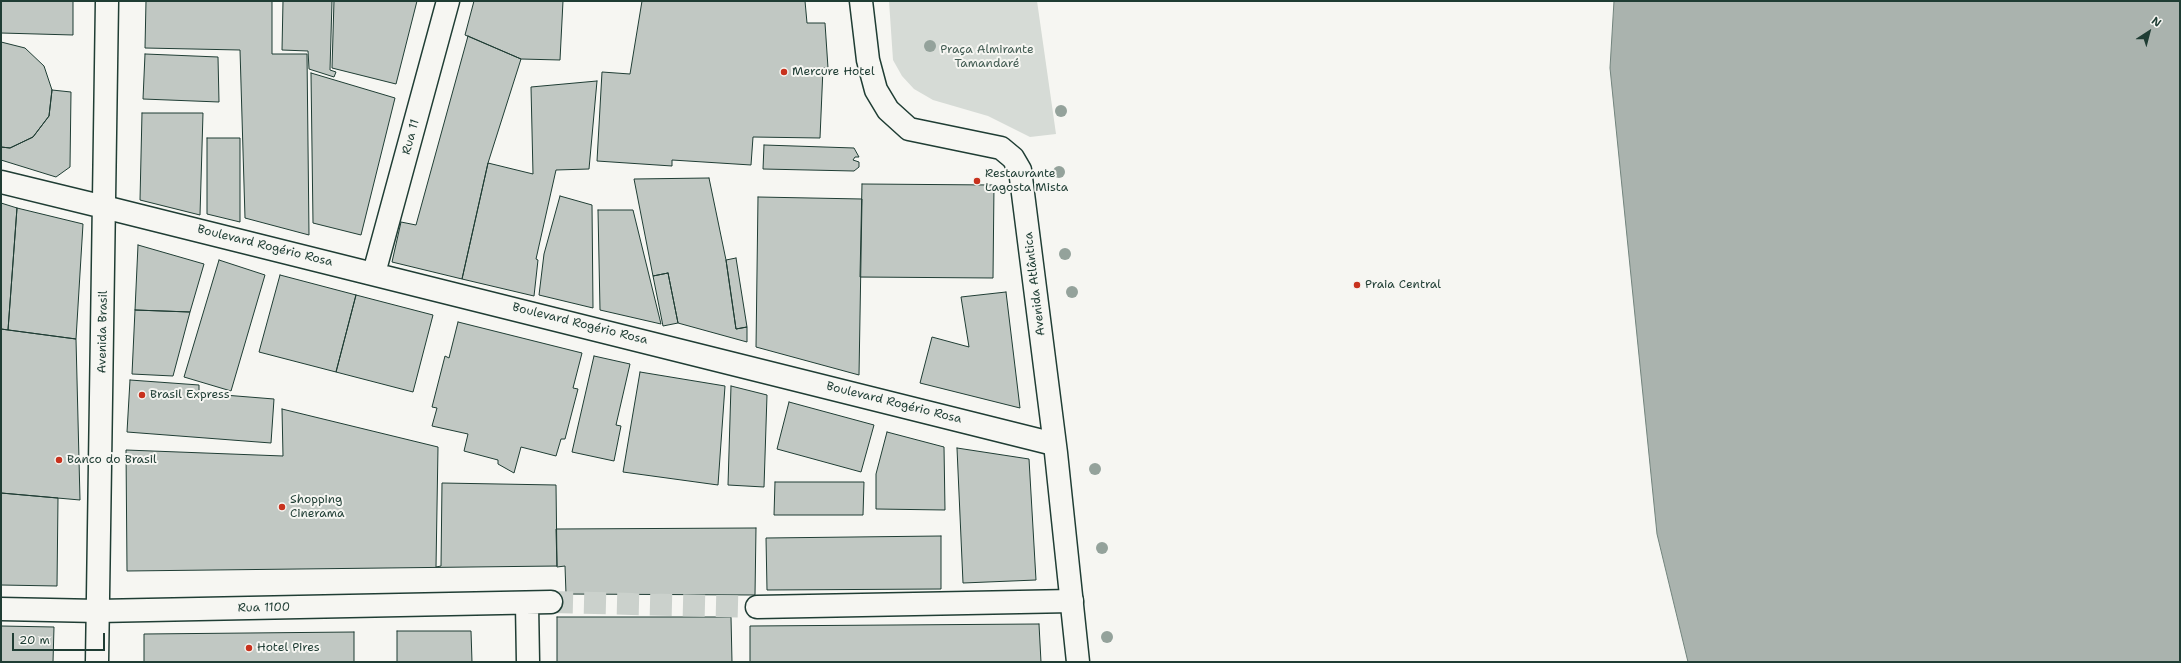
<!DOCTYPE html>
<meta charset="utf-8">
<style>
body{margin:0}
#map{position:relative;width:2181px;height:663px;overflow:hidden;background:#f6f6f2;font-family:"Shantell Sans",sans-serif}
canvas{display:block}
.frame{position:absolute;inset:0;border:2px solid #1f3d34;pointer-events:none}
.north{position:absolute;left:2129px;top:12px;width:40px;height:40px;-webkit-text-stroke:3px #f6f6f2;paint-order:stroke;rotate:36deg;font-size:11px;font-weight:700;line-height:16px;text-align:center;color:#1f3d34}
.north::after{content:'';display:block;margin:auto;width:14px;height:18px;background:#1f3d34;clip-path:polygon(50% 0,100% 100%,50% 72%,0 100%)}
.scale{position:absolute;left:12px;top:633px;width:93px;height:18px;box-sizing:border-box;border:2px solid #1f3d34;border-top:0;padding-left:5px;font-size:12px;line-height:14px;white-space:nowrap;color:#1f3d34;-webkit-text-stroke:3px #f6f6f2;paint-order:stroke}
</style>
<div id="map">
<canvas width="2181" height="663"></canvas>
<div class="frame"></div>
<div class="north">N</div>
<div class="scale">20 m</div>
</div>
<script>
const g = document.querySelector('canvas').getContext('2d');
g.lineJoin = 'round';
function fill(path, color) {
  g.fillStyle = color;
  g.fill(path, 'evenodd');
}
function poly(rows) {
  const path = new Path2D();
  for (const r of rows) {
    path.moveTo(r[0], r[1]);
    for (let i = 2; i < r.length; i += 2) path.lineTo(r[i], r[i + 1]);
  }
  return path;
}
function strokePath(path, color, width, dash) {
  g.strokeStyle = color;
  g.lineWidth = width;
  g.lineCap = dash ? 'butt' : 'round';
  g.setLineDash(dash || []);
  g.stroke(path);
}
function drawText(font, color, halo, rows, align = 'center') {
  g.font = font + ' "Shantell Sans",sans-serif';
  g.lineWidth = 4;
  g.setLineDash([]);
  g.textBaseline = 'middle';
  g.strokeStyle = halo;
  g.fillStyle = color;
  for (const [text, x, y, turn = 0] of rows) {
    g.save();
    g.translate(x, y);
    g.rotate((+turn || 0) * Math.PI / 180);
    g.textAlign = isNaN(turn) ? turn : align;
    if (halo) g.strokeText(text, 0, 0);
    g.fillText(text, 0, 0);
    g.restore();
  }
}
fill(poly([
 [889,1,1037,1,1056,134,1030,137,988,116,933,100,914,89,902,76,893,60]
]), '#d6dbd6');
const water = poly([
 [1614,1,2180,1,2180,662,1688,662,1657,534,1610,68,1614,1]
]);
fill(water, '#aab3ae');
strokePath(water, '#72847d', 1);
const building = poly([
 [1,1,73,1,73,35,1,33,1,1],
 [146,1,272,1,272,54,307,54,309,235,245,218,240,50,145,48,146,1],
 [283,1,332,1,330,70,336,72,334,77,309,69,308,51,282,50,283,1],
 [334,1,417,1,396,84,332,68,334,1],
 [474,1,563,1,560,60,521,59,465,35,474,1],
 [642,1,805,1,807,23,825,23,828,68,823,68,820,138,753,137,751,165,672,160,672,166,597,161,602,72,630,74,642,1],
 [468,36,521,59,488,163,462,279,392,262,401,222,416,225,468,36],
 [1,42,25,48,44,66,52,90,49,116,33,137,10,148,1,147,1,42],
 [145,54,218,57,219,102,143,99,145,54],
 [311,73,395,98,361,235,313,223,311,73],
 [597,81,589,169,556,170,536,259,538,260,534,296,462,279,488,163,533,174,531,87,597,81],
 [52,90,71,92,70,167,56,177,1,160,1,147,10,148,33,137,49,116,52,90],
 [142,113,203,113,200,215,140,200,142,113],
 [207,138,240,138,240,222,207,214,207,138],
 [764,145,854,148,859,157,855,157,853,160,859,162,859,167,854,171,763,169,764,145],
 [709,178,726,260,736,329,747,327,747,342,678,323,668,273,653,276,634,179,709,178],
 [862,184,994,185,993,278,860,277,862,184],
 [560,196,592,205,593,308,539,295,544,254,560,196],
 [758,197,862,199,859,375,756,347,758,197],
 [1,203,17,208,8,330,1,329,1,203],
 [17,208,83,224,76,339,8,330,17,208],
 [598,210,633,210,661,324,600,310,598,210],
 [138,245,204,264,190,312,135,310,138,245],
 [736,258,747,327,736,329,726,260,736,258],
 [219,260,265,275,231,391,184,377,219,260],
 [668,273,678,323,663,326,653,276,668,273],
 [280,275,356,295,336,372,259,352,280,275],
 [1006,292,1020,408,920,383,932,337,969,347,961,297,1006,292],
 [356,295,433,315,413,392,336,372,356,295],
 [135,310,190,312,173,376,132,374,135,310],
 [458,322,582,353,573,388,578,389,565,439,561,439,556,456,521,447,514,473,498,464,498,460,464,451,468,434,432,426,437,408,432,407,445,356,449,358,458,322],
 [1,329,76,339,80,500,1,493,1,329],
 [594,356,630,364,616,425,621,426,614,461,572,452,594,356],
 [640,372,725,386,718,485,623,472,640,372],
 [130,380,199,385,199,393,274,399,271,443,127,432,130,380],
 [731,386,767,395,764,487,728,485,731,386],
 [789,402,874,425,861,472,777,449,789,402],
 [282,409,438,447,436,567,441,566,442,483,556,485,557,566,127,571,126,450,283,456,282,409],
 [887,432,944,447,945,510,876,509,876,474,887,432],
 [957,448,1029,459,1036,580,963,583,957,448],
 [775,482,864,482,863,515,774,515,775,482],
 [1,493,58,498,57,586,1,585,1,493],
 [756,528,755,595,566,594,565,566,557,567,556,529,756,528],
 [941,536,941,589,767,590,766,538,941,536],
 [557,617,731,617,732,662,557,662,557,617],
 [1039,624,1041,662,750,662,750,626,1039,624],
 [1,626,54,627,53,662,1,662,1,626],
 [397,631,471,631,472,662,397,662,397,631],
 [354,632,354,662,144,662,144,634,354,632]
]);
fill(building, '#c1c8c3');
strokePath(building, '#1f3d34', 1);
strokePath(poly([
 [551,602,757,607]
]), '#cbd1cc', 22, [22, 11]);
const minor = poly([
 [104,207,1054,444],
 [374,273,448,1],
 [527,604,528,662],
 [757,607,1072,601],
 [1,609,98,611,551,602]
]);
const major = poly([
 [861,1,868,60,876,90,888,110,909,129,1001,148,1013,158,1020,170,1056,453,1078,662],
 [1,182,104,207],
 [97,662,107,1]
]);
strokePath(minor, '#1f3d34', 25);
strokePath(major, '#1f3d34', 25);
strokePath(minor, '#f6f6f2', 22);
strokePath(major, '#f6f6f2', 22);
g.fillStyle = '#94a29b';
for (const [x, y] of [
 [930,46],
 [1061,111],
 [1059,172],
 [1065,254],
 [1072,292],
 [1095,469],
 [1102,548],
 [1107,637]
]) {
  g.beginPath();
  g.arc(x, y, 6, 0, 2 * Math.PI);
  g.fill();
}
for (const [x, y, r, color] of [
 [784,72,4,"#c8321e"],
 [977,181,4,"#c8321e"],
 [1357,285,4,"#c8321e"],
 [142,395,4,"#c8321e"],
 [59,460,4,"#c8321e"],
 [282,507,4,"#c8321e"],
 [249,648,4,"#c8321e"]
]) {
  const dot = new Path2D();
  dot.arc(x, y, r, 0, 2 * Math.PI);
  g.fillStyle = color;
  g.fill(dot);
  strokePath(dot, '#f6f6f2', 1.5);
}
drawText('12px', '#445d54', '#f6f6f2', [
 ["Praça Almirante",987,50],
 ["Tamandaré",987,64]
]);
drawText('12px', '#1f3d34', '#f6f6f2', [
 ["Mercure Hotel",792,72],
 ["Restaurante",985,174],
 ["Lagosta Mista",985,188],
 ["Praia Central",1365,285],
 ["Brasil Express",150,395],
 ["Banco do Brasil",67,460],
 ["Shopping",290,500],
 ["Cinerama",290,514],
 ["Hotel Pires",257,648]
], 'left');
drawText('12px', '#1f3d34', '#f6f6f2', [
 ["Rua 11",411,137,-75],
 ["Boulevard Rogério Rosa",265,246,14],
 ["Avenida Atlântica",1035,284,-97],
 ["Boulevard Rogério Rosa",580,324,14],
 ["Avenida Brasil",103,332,-89],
 ["Boulevard Rogério Rosa",894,403,14],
 ["Rua 1100",264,608,-1]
]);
</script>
